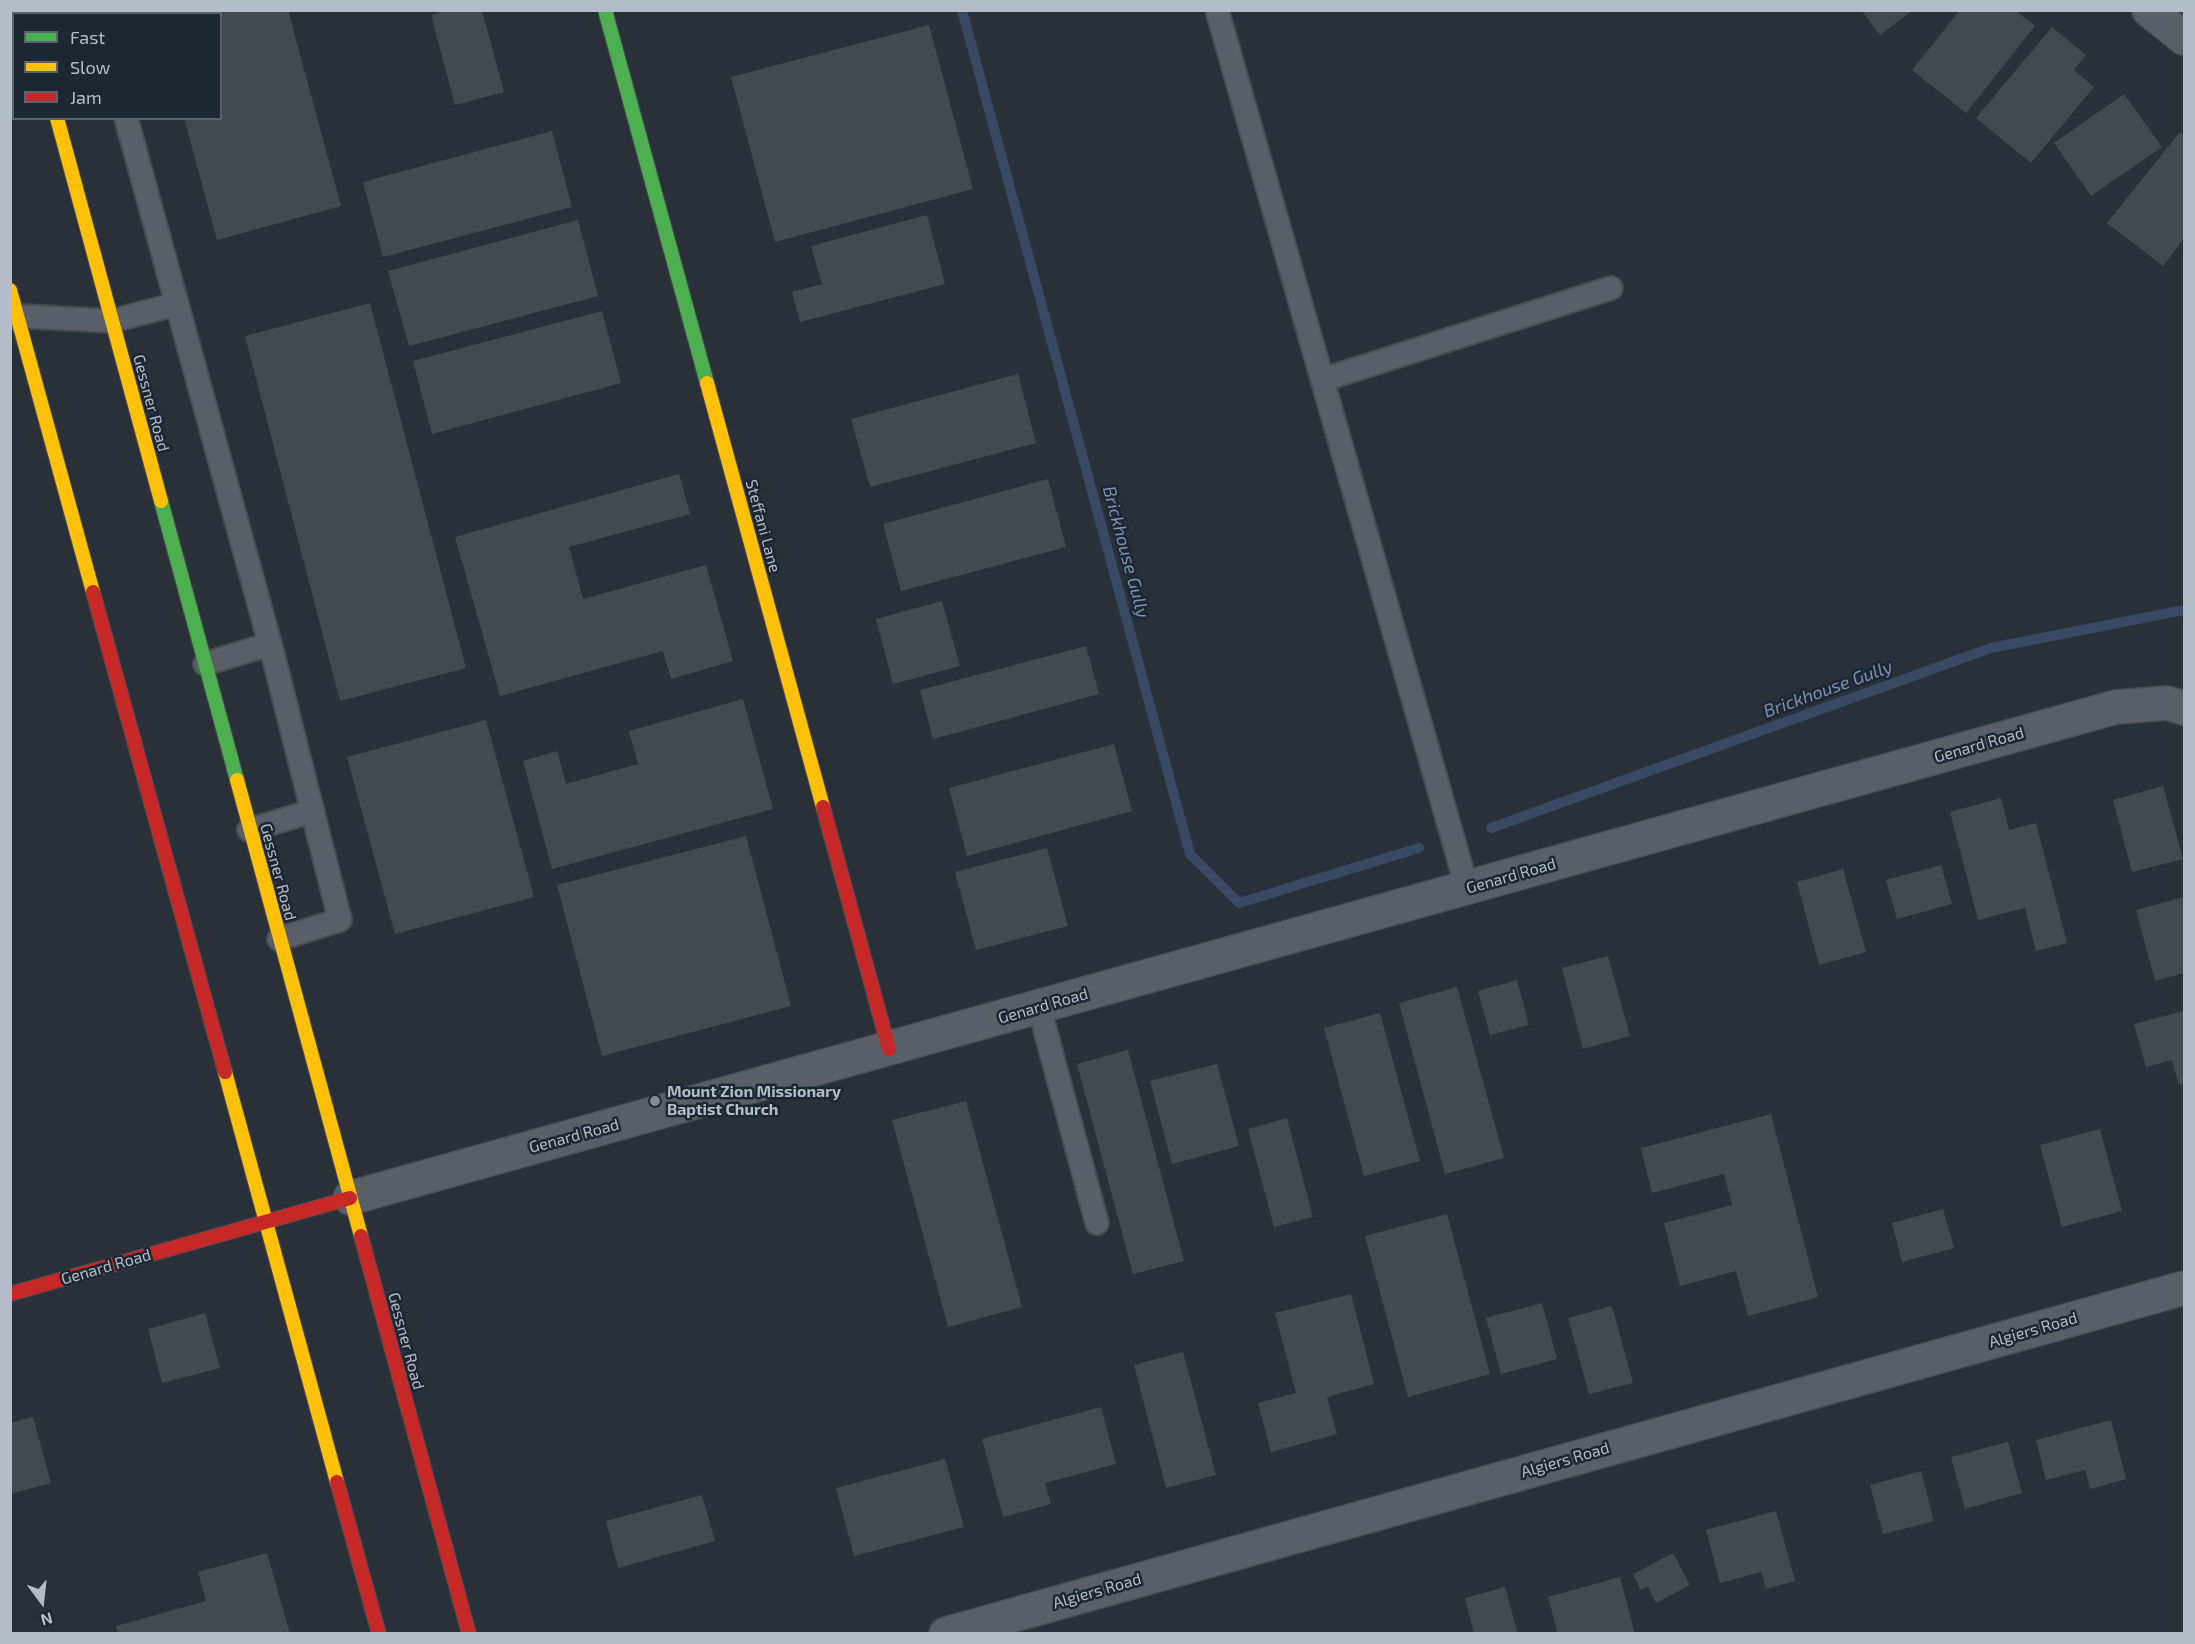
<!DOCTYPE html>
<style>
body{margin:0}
#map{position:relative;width:2195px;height:1644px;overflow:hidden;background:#2a3038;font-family:"Exo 2",sans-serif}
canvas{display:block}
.frame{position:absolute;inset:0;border:12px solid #b4bcc9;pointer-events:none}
.legend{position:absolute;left:12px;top:12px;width:210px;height:108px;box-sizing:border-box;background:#1d2633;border:2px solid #59626f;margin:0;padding:8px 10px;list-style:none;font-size:18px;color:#b4bcc9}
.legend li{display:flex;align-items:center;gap:12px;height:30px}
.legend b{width:30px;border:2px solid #59626f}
.north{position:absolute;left:12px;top:1572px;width:60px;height:60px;-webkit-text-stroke:4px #1d2633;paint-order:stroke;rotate:165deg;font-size:16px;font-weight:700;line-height:24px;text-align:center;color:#b4bcc9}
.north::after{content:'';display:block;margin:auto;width:21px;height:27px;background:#b4bcc9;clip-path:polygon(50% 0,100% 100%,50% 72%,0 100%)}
</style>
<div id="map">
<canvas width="2195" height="1644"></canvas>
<div class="frame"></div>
<ul class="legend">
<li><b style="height:8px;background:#4caf50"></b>Fast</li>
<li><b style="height:8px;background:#ffc107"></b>Slow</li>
<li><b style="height:8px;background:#c62828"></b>Jam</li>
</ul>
<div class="north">N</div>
</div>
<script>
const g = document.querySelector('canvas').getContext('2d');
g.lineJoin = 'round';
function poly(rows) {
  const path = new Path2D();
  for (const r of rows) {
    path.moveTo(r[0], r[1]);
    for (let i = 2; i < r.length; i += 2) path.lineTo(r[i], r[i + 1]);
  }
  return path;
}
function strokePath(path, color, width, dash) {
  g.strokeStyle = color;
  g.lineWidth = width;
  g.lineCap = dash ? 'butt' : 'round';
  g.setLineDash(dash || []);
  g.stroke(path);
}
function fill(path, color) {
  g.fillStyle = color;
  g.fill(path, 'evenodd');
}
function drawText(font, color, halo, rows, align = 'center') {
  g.font = font + ' "Exo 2",sans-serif';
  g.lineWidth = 5;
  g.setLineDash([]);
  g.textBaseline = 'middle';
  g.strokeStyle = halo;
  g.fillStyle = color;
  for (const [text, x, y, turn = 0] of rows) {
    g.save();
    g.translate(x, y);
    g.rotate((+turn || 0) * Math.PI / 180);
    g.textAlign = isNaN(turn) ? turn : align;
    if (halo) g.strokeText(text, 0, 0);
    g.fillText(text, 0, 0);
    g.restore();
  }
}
strokePath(poly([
 [962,10,1190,854,1239,903,1419,848],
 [1491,828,1991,648,2184,610]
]), '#384963', 10);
fill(poly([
 [155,10,288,10,341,206,217,240,184,118,220,118,220,14,156,14],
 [447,10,482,10,504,92,455,105,431,15],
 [1861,10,1913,10,1880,35],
 [1960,10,2015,10,2035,26,1966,113,1912,70],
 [929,25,973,189,775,242,731,77],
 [2052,27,2086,55,2074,70,2094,87,2031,163,1976,118],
 [2124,94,2162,147,2091,196,2054,143],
 [552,131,572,207,383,257,363,182],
 [2180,132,2184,135,2184,238,2163,266,2107,223],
 [927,215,945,284,800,322,792,292,822,284,811,246],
 [578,220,598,296,409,346,388,271],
 [370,303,466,668,340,701,245,336],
 [602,311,621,383,432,434,413,361],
 [1018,374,1036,443,870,487,851,419],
 [679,474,690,514,569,547,583,599,706,565,733,661,671,679,663,651,500,696,455,537],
 [1048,479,1066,547,901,591,883,524],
 [942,601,960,666,893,684,876,619],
 [1086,646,1099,694,933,739,920,690],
 [743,699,773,809,552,869,523,761,557,751,566,784,638,764,629,731],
 [486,720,534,897,395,934,347,757],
 [1114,744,1132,811,967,856,949,788],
 [2163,786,2183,859,2132,872,2113,800],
 [2001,798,2009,830,2036,823,2067,943,2036,951,2025,908,1978,920,1950,812],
 [746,836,791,1006,602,1056,557,885],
 [1047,848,1068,926,976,950,955,872],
 [1941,865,1952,904,1897,919,1886,880],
 [1843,869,1866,952,1819,965,1797,882],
 [2184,897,2184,973,2155,981,2136,910],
 [1608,956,1630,1036,1583,1049,1562,968],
 [1517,980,1529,1025,1490,1035,1478,991],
 [1457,987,1504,1158,1445,1174,1399,1003],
 [2184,1011,2184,1084,2179,1085,2172,1060,2146,1067,2134,1024],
 [1380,1013,1420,1161,1364,1176,1324,1028],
 [1128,1050,1184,1261,1133,1274,1077,1064],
 [1217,1064,1239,1146,1172,1164,1150,1081],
 [966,1101,1022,1307,948,1327,892,1120],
 [1771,1114,1818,1297,1748,1316,1736,1271,1680,1286,1664,1223,1732,1205,1724,1174,1652,1193,1641,1148],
 [1287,1118,1313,1217,1274,1227,1248,1129],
 [2100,1129,2122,1211,2062,1227,2040,1145],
 [1943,1209,1954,1248,1902,1262,1892,1223],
 [1447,1214,1490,1374,1408,1397,1365,1236],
 [1351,1294,1374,1384,1327,1397,1337,1434,1271,1452,1258,1403,1296,1393,1275,1313],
 [1542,1303,1557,1359,1501,1374,1486,1318],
 [1612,1306,1633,1383,1589,1394,1568,1318],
 [205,1313,220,1368,162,1383,148,1329],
 [1183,1352,1216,1475,1166,1488,1134,1365],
 [1101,1407,1116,1464,1045,1483,1051,1504,1003,1517,982,1439],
 [33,1417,51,1483,10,1494,10,1423],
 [2111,1420,2126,1479,2090,1489,2085,1470,2046,1480,2036,1440],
 [2008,1442,2022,1493,1965,1509,1951,1457],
 [945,1459,964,1527,854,1556,836,1488],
 [1921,1471,1934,1521,1883,1534,1870,1485],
 [702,1495,715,1541,618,1568,606,1521],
 [1776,1511,1795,1581,1766,1589,1761,1572,1720,1583,1706,1530],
 [267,1553,290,1634,118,1634,116,1626,206,1601,198,1572],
 [1673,1553,1690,1585,1656,1603,1648,1587,1641,1590,1633,1574],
 [1620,1577,1635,1634,1558,1634,1548,1597],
 [1505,1587,1518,1634,1474,1634,1465,1598]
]), '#444950');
const lane = poly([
 [96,10,97,14],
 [1217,10,1467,888],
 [126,118,272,651,340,920,279,939],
 [10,318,18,316,112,321,177,304],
 [1322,380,1611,288],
 [205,664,270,644],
 [249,830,313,811],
 [1039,1007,1097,1223]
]);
const street = poly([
 [2149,10,2184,38],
 [350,1198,2116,707,2167,703,2184,708],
 [946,1634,2184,1288]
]);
const fast = poly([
 [27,10,28,14],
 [605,10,707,383],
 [161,501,237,780]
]);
const slow = poly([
 [57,118,161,501],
 [10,290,93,592],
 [707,383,823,807],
 [237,780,361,1236],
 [225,1072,337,1482]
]);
const jam = poly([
 [93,592,225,1072],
 [823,807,889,1049],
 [361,1236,469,1634],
 [10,1294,350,1198],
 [337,1482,379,1634]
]);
strokePath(lane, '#484c53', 26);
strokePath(street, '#484c53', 36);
strokePath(fast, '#484c53', 16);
strokePath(slow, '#484c53', 16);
strokePath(jam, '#484c53', 16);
strokePath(lane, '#5a5e66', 22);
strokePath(street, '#5a5e66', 33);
strokePath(fast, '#4caf50', 14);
strokePath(slow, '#ffc107', 14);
strokePath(jam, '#c62828', 14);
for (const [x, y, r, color] of [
 [655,1101,6,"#848b96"]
]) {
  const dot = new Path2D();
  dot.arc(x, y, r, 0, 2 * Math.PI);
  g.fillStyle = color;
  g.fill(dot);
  strokePath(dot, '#1d2633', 2);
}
drawText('16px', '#b4bcc9', '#1d2633', [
 ["Gessner Road",151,403,75],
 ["Steffani Lane",763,526,75],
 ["Genard Road",1979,745,-16],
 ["Gessner Road",278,872,75],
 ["Genard Road",1511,876,-16],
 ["Genard Road",1043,1006,-16],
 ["Genard Road",574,1136,-15],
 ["Genard Road",106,1267,-16],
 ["Algiers Road",2033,1330,-16],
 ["Gessner Road",406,1341,75],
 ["Algiers Road",1565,1460,-16],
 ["Algiers Road",1097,1591,-16]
]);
drawText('bold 16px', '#b4bcc9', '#1d2633', [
 ["Mount Zion Missionary",667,1092],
 ["Baptist Church",667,1110]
], 'left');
drawText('italic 18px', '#7c92b1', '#1d2633', [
 ["Brickhouse Gully",1126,552,75],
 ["Brickhouse Gully",1828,689,-20]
]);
</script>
